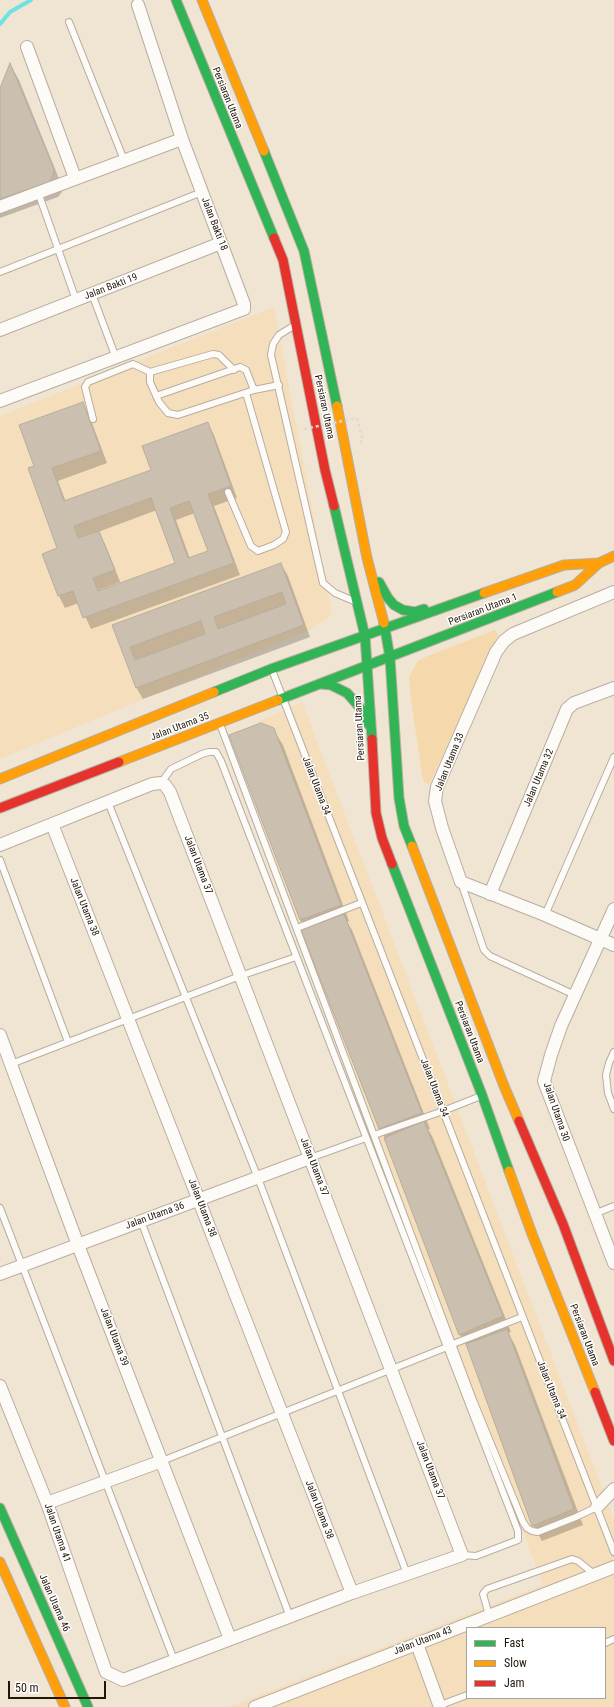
<!DOCTYPE html>
<style>
body{margin:0}
#map{position:relative;width:614px;height:1707px;overflow:hidden;background:#f0e4d3;font-family:"Roboto Condensed",sans-serif}
canvas{display:block}
.legend{position:absolute;left:466px;top:1627px;width:140px;height:72px;box-sizing:border-box;background:#fff;border:1px solid #a6a29c;margin:0;padding:5px 7px;list-style:none;font-size:12px;color:#211707}
.legend li{display:flex;align-items:center;gap:8px;height:20px}
.legend b{width:20px;border:1px solid #a6a29c}
.scale{position:absolute;left:8px;top:1681px;width:98px;height:18px;box-sizing:border-box;border:2px solid #211707;border-top:0;padding-left:5px;font-size:12px;line-height:14px;white-space:nowrap;color:#211707;-webkit-text-stroke:3px #fff;paint-order:stroke}
</style>
<div id="map">
<canvas width="614" height="1707"></canvas>
<ul class="legend">
<li><b style="height:5px;background:#30b455"></b>Fast</li>
<li><b style="height:5px;background:#ff9f0a"></b>Slow</li>
<li><b style="height:5px;background:#e5322d"></b>Jam</li>
</ul>
<div class="scale">50 m</div>
</div>
<script>
const g = document.querySelector('canvas').getContext('2d');
g.lineJoin = 'round';
function fill(path, color) {
  g.fillStyle = color;
  g.fill(path, 'evenodd');
}
function poly(rows) {
  const path = new Path2D();
  for (const r of rows) {
    path.moveTo(r[0], r[1]);
    for (let i = 2; i < r.length; i += 2) path.lineTo(r[i], r[i + 1]);
  }
  return path;
}
function strokePath(path, color, width, dash) {
  g.strokeStyle = color;
  g.lineWidth = width;
  g.lineCap = dash ? 'butt' : 'round';
  g.setLineDash(dash || []);
  g.stroke(path);
}
function drawText(font, color, halo, rows, align = 'center') {
  g.font = font + ' "Roboto Condensed",sans-serif';
  g.lineWidth = 3;
  g.setLineDash([]);
  g.textBaseline = 'middle';
  g.strokeStyle = halo;
  g.fillStyle = color;
  for (const [text, x, y, turn = 0] of rows) {
    g.save();
    g.translate(x, y);
    g.rotate((+turn || 0) * Math.PI / 180);
    g.textAlign = isNaN(turn) ? turn : align;
    if (halo) g.strokeText(text, 0, 0);
    g.fillText(text, 0, 0);
    g.restore();
  }
}
fill(poly([
 [274,307,332,615,312,629,0,759,0,416],
 [302,702,614,1519,614,1707,229,1707,543,1585,229,735],
 [467,1628,605,1628,605,1698,467,1698]
]), '#f5debc');
fill(poly([
 [495,630,498,635,429,785,424,782,422,774,410,693,409,677,418,661,425,657]
]), '#f5d8ac');
fill(poly([
 [11,66,19,80,62,186,62,192,58,197,0,218,0,90],
 [82,403,89,415,107,463,58,481,66,502,152,470,207,423,214,435,237,498,214,506,240,575,91,629,79,603,65,608,59,596,43,554,58,549,35,466],
 [157,510,177,564,121,584,105,544,98,532],
 [195,513,209,551,190,559,176,520],
 [120,582,120,584,99,592,99,590],
 [281,564,288,576,310,637,143,699,136,687,113,625],
 [273,729,283,745,349,921,347,922,352,930,430,1129,428,1129,433,1138,511,1332,508,1333,515,1345,583,1525,542,1541,533,1525,469,1350,460,1335,385,1138,380,1129,306,929,300,920,230,735]
]), '#0003');
strokePath(poly([
 [0,24,10,12,31,0]
]), '#6ce3e2', 4);
const building = poly([
 [10,63,54,169,53,175,49,182,0,199,0,88,10,63],
 [83,402,101,451,52,468,64,501,151,470,142,446,208,422,231,486,208,494,234,563,83,618,73,591,58,596,42,554,57,548,28,468,34,466,19,425,83,402],
 [151,498,175,563,98,591,93,578,115,570,99,531,78,538,74,526,151,498],
 [189,501,208,551,188,558,170,508,189,501],
 [281,563,304,625,136,688,112,625,281,563],
 [282,592,286,604,218,629,214,617,282,592],
 [201,621,205,634,135,660,130,647,201,621],
 [261,723,274,728,341,905,300,920,229,735,261,723],
 [344,914,422,1113,379,1129,301,930,344,914],
 [424,1121,503,1316,459,1335,384,1138,424,1121],
 [507,1329,574,1509,532,1526,466,1344,507,1329]
]);
fill(building, '#cbc0b0');
strokePath(building, '#b8ae9e', 1);
const lane = poly([
 [69,22,124,160],
 [38,192,76,300],
 [0,272,202,192],
 [92,294,116,358],
 [295,325,279,335,273,344,271,355,323,583,335,593,354,601],
 [234,370,219,355,213,354,150,372,150,382,159,402,168,413,178,415,254,390,279,385],
 [156,396,240,367,246,370,254,390],
 [93,419,85,387,88,382,133,364,150,372],
 [228,492,251,546,258,551,274,545,283,539,286,532,246,393],
 [272,670,614,1552],
 [220,724,473,1400,523,1522,527,1528,532,1531,538,1532,576,1517,597,1507],
 [161,783,171,769,202,754,209,752,216,752,221,761,518,1531,518,1540,476,1556,462,1555],
 [108,802,258,1178,407,1574],
 [0,860,68,1042],
 [461,882,484,950,490,956,575,995],
 [545,915,614,757],
 [297,928,361,903],
 [614,1052,609,1063,606,1075,608,1093,614,1109],
 [11,1064,240,976,296,957],
 [374,1135,443,1111,481,1096],
 [310,1158,366,1138],
 [0,1208,174,1660],
 [594,1214,614,1206],
 [141,1221,290,1617],
 [453,1344,522,1317],
 [162,1461,447,1347],
 [489,1615,483,1594,487,1589,572,1559,578,1561,594,1574],
 [605,1643,614,1639],
 [438,1706,467,1695]
]);
const street = poly([
 [27,47,75,178],
 [0,207,182,139],
 [0,330,221,243],
 [0,401,244,309,244,304,182,139,138,5],
 [614,592,513,634,504,641,496,652,437,787,435,801,442,828,461,882,545,915,614,945],
 [52,824,352,1593],
 [0,845,152,784,161,783,165,785,170,792,462,1555,352,1593,123,1680,106,1672,47,1503,0,1386],
 [490,894,567,709,574,703,614,688],
 [614,909,561,1026,551,1055,544,1081,614,1263],
 [0,1035,78,1245,230,1639],
 [0,1274,310,1158],
 [47,1503,162,1461],
 [597,1507,614,1489],
 [417,1644,440,1707],
 [255,1707,614,1567]
]);
const fast = poly([
 [176,0,274,238],
 [264,151,304,251,337,406],
 [334,506,365,636,372,739],
 [379,582,388,598,394,605,403,610,415,612,424,609],
 [384,623,390,658,399,798,404,826,412,846],
 [321,684,331,685,347,693,362,710,369,725],
 [214,692,271,669,484,593],
 [278,700,557,592],
 [392,864,482,1095,509,1171],
 [0,1508,88,1707]
]);
const slow = poly([
 [202,0,264,151],
 [337,406,367,558,384,623],
 [557,592,575,585,599,563],
 [484,593,564,565,599,563,614,556],
 [119,762,278,700],
 [0,779,214,692],
 [412,846,504,1086,519,1121],
 [509,1171,532,1234,595,1392],
 [0,1562,65,1707]
]);
const jam = poly([
 [274,238,283,260,325,470,334,506],
 [372,739,376,813,382,838,392,864],
 [0,808,119,762],
 [519,1121,563,1224,614,1361],
 [595,1392,614,1441]
]);
strokePath(lane, '#b8ae9f', 8);
strokePath(street, '#b8ae9f', 14);
strokePath(fast, '#b8ae9f', 11);
strokePath(slow, '#b8ae9f', 11);
strokePath(jam, '#b8ae9f', 11);
strokePath(poly([
 [357,418,363,441,360,442]
]), '#dddad4', 2.5, [3, 3]);
strokePath(lane, '#fdfbf8', 6);
strokePath(street, '#fdfbf8', 12);
strokePath(fast, '#30b455', 9);
strokePath(slow, '#ff9f0a', 9);
strokePath(jam, '#e5322d', 9);
strokePath(poly([
 [304,429,357,418]
]), '#dddad4', 2.5, [3, 3]);
drawText('10px', '#211707', '#fff', [
 ["Persiaran Utama",227,98,68],
 ["Jalan Bakti 18",214,224,69],
 ["Jalan Bakti 19",111,287,-21],
 ["Persiaran Utama",324,407,78],
 ["Persiaran Utama 1",483,610,-21],
 ["Jalan Utama 35",180,727,-21],
 ["Persiaran Utama",360,728,-93],
 ["Jalan Utama 33",450,762,-68],
 ["Jalan Utama 32",539,778,-67],
 ["Jalan Utama 34",316,786,69],
 ["Jalan Utama 37",198,865,69],
 ["Jalan Utama 38",84,907,68],
 ["Persiaran Utama",469,1032,69],
 ["Jalan Utama 34",434,1088,69],
 ["Jalan Utama 30",556,1112,71],
 ["Jalan Utama 37",314,1167,69],
 ["Jalan Utama 38",202,1208,69],
 ["Jalan Utama 36",155,1216,-20],
 ["Persiaran Utama",584,1335,69],
 ["Jalan Utama 39",114,1337,69],
 ["Jalan Utama 34",551,1390,68],
 ["Jalan Utama 37",430,1470,69],
 ["Jalan Utama 38",319,1510,69],
 ["Jalan Utama 41",57,1533,71],
 ["Jalan Utama 46",54,1603,66],
 ["Jalan Utama 43",423,1641,-21]
]);
</script>
